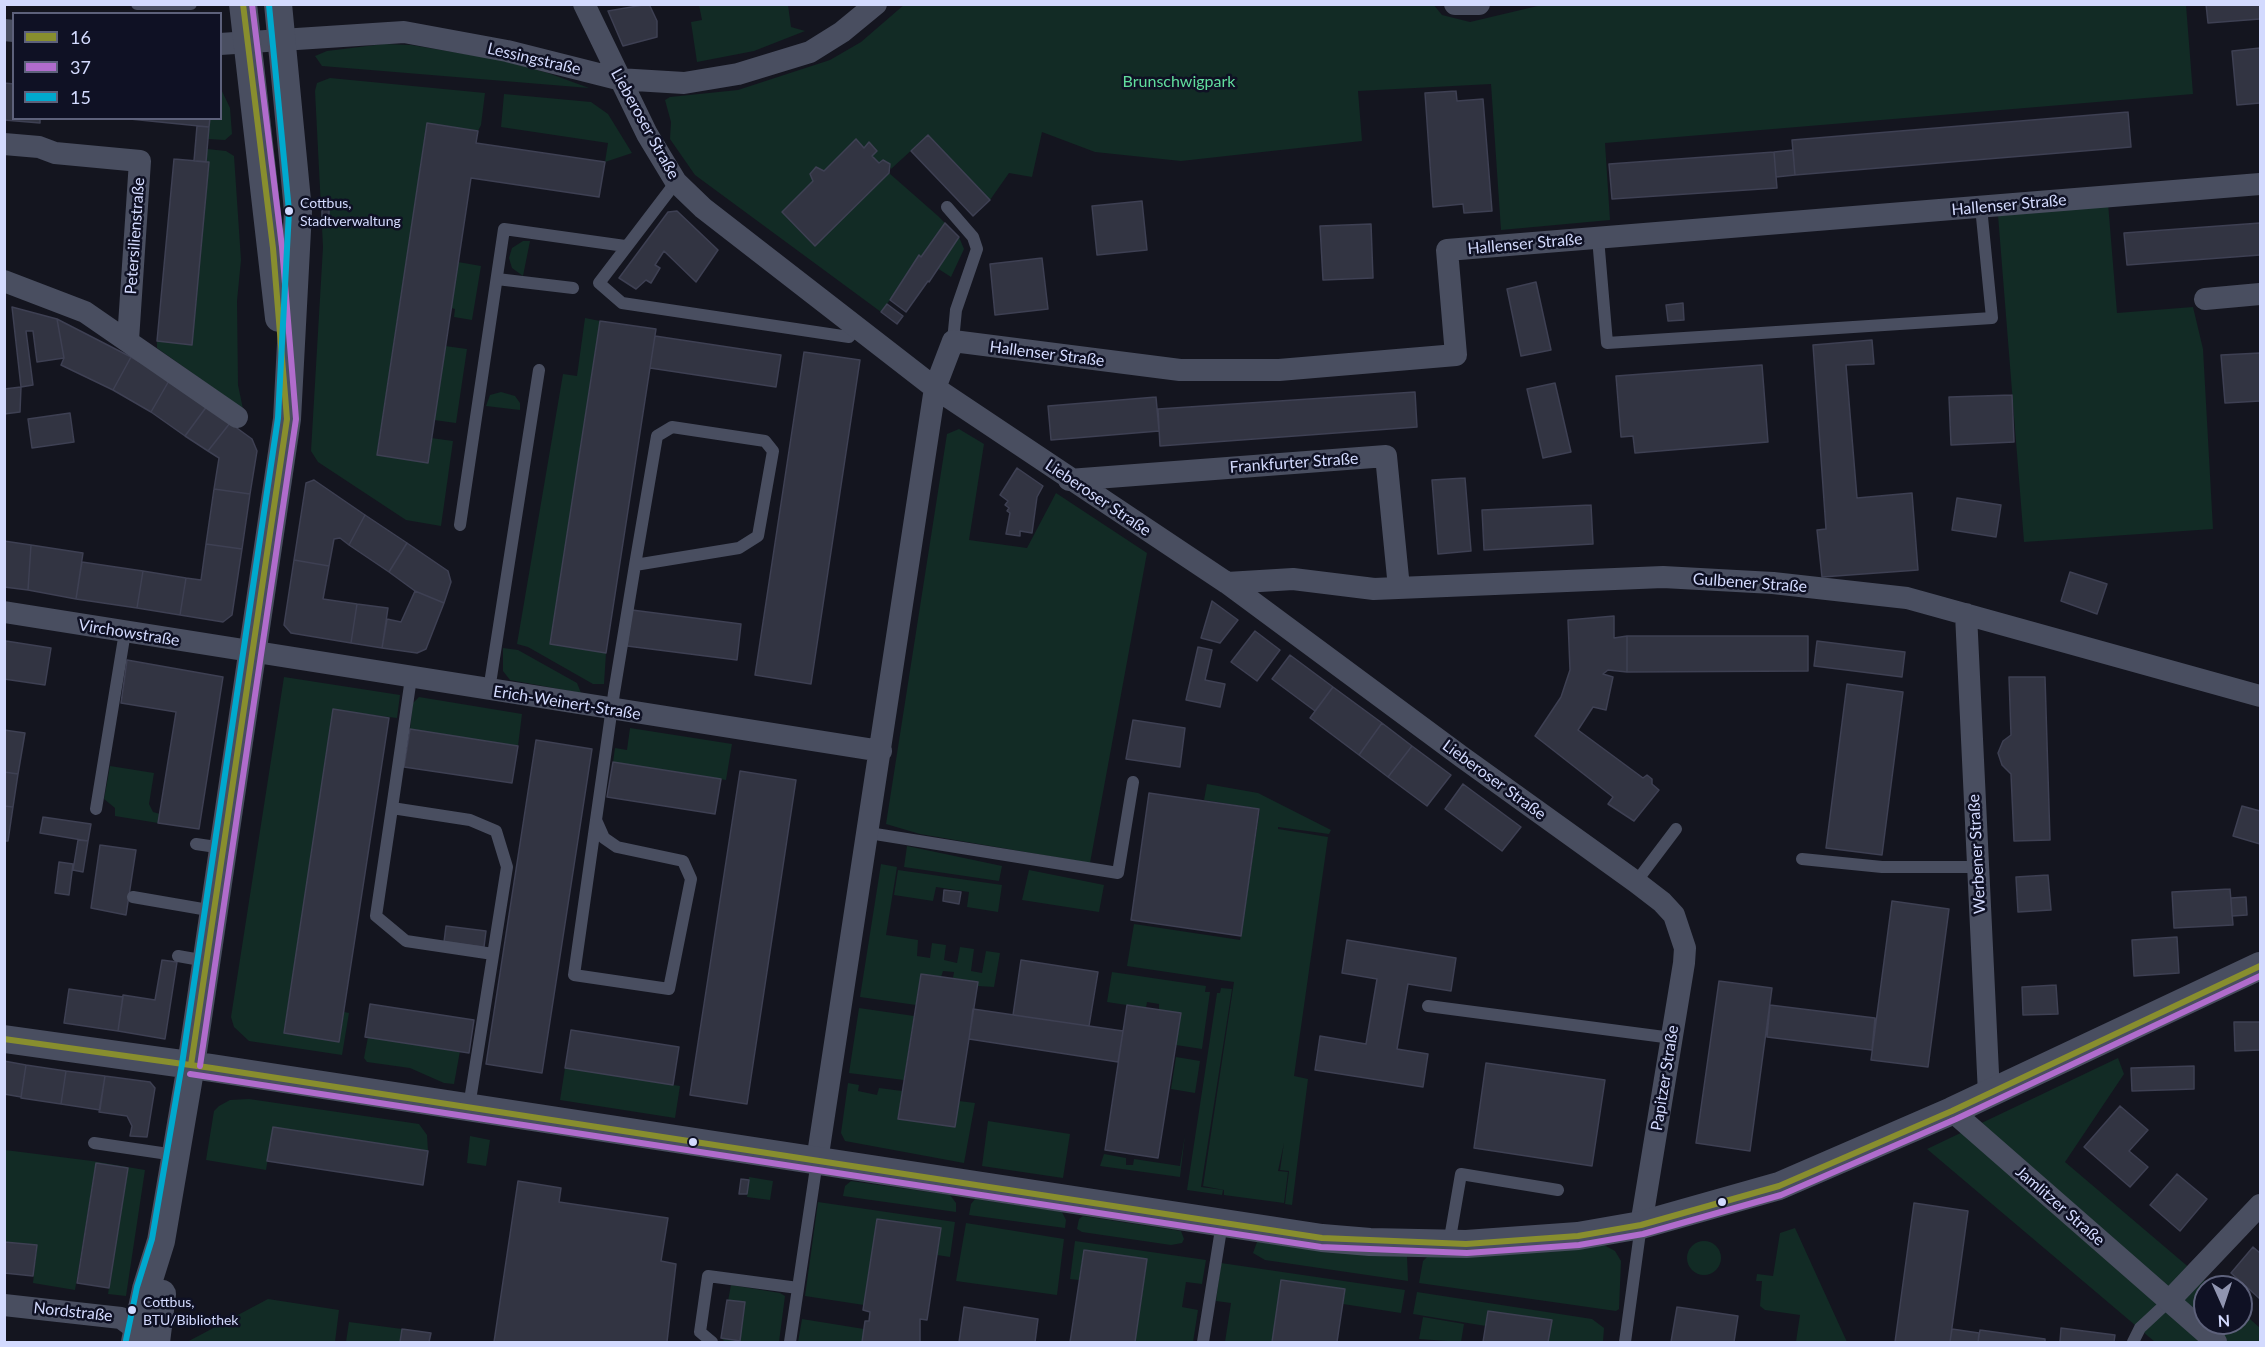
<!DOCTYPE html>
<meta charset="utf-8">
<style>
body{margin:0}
#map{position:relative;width:2265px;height:1347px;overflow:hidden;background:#14151f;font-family:Lato,sans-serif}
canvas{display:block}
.frame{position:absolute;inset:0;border:6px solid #d3dafe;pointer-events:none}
.legend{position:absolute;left:12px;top:12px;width:210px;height:108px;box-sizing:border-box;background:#0f1124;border:2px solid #5d617b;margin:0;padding:8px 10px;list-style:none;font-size:18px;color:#d3dafe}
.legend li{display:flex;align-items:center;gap:12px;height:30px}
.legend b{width:30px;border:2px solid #5d617b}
.north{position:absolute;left:2193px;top:1275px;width:60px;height:60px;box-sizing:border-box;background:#0f1124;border:2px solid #5d617b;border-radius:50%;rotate:177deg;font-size:16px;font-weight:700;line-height:24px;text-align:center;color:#d3dafe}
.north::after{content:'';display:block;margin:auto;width:21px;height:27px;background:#9095b0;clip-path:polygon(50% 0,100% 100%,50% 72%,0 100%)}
</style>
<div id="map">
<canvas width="2265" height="1347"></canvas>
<div class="frame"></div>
<ul class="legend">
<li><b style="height:8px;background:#888e2e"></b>16</li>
<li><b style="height:8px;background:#b06ccc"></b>37</li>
<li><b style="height:8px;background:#00a9ce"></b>15</li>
</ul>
<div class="north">N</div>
</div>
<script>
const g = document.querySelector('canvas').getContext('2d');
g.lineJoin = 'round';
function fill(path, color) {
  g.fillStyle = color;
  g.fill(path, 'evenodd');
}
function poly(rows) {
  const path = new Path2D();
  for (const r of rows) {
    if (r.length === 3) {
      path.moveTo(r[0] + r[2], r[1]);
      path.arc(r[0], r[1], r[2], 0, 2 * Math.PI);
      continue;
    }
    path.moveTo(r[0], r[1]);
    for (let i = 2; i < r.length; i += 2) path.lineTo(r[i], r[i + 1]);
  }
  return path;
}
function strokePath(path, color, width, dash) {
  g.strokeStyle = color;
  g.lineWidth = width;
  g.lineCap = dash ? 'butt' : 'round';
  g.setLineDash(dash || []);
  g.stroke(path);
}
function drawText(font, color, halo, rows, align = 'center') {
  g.font = font + ' Lato,sans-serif';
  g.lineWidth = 5;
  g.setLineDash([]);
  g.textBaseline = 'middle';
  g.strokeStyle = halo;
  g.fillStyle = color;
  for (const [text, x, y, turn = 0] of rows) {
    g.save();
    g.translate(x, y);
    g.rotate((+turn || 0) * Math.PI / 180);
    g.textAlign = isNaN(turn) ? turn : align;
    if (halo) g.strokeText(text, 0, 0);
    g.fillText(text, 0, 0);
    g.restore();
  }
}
fill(poly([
 [905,4,1433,4,1442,15,1470,22,1546,4,2186,5,2193,94,1605,143,1610,220,1501,230,1491,84,1358,91,1362,141,1181,161,1095,152,1042,132,1032,177,1009,173,990,200,928,135,891,169,887,161,879,163,872,156,877,151,870,143,864,148,856,140,824,171,816,167,810,174,813,181,782,212,815,246,889,173,938,216,945,223,921,257,919,256,910,268,912,270,881,312,695,175,670,139,671,122,665,100,670,97,738,90,830,60,861,42],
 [699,5,788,5,791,27,805,31,754,51,697,62,691,22,702,20],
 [384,44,411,45,496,59,548,73,589,88,322,66,315,56,327,51],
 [330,78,485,93,481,125,478,131,427,123,377,454,431,438,453,441,441,526,406,520,318,462,311,451,323,247,315,91,317,83],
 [221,89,230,108,232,134,225,140,208,139,210,119,220,118],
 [504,94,591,102,608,114,632,153,605,162,608,143,501,127],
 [207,149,226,151,234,156,241,260,237,301,238,385,243,409,157,348,157,341,192,344,209,163,206,162],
 [2108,203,2117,313,2193,307,2203,349,2213,529,2024,542,1998,215],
 [959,237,964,249,951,277,937,268],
 [523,241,530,241,523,276,512,268,509,258,512,248],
 [458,262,481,266,472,320,454,317,455,309,451,308],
 [585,318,600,321,550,644,606,653,604,684,593,684,528,647,517,644,563,374,577,376],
 [445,346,467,349,456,423,434,420],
 [501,392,515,396,520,403,520,410,486,406,490,395],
 [959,429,984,444,969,540,1027,548,1056,493,1147,553,1090,863,920,834,886,824,947,434],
 [503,648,518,650,577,683,581,693,510,680,503,671],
 [284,677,400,695,397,718,333,710,284,1033,339,1042,344,1012,349,1013,342,1055,249,1041,234,1027,231,1017],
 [419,697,522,714,518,746,410,729,413,703],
 [630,728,732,744,726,780,613,762,615,748,627,750],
 [110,766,154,773,149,804,153,812,160,814,158,823,115,816,115,808,104,799],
 [1207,784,1258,793,1331,830,1329,834,1278,827,1278,829,1328,837,1294,1076,1308,1079,1292,1205,1285,1204,1289,1171,1280,1170,1284,1143,1278,1171,1288,1172,1284,1203,1224,1195,1224,1190,1203,1186,1234,982,1127,966,1134,924,1240,940,1260,809,1204,800],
 [907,846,1002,866,999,881,904,867],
 [881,864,897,867,886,935,918,940,917,956,930,958,932,943,946,945,944,960,957,963,960,947,974,949,971,971,982,973,986,951,1000,953,994,987,978,986,978,982,953,978,954,972,943,971,941,977,921,974,916,1005,860,997],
 [898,870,1002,885,998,912,967,907,969,892,936,887,933,901,894,895],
 [1029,870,1104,885,1099,912,1022,900],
 [1112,972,1206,986,1205,992,1210,992,1202,1049,1176,1045,1159,1010,1159,1004,1147,1002,1146,1008,1107,1002],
 [1221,988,1232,989,1201,1187,1223,1190,1222,1195,1187,1190,1217,993,1220,993],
 [859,1008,914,1016,904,1080,849,1073],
 [368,1037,460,1051,454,1084,444,1083,410,1068,367,1062,364,1058],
 [1176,1057,1200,1061,1195,1093,1171,1089],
 [2118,1058,2124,1074,2065,1162,2212,1287,2205,1287,2205,1323,2241,1323,2241,1311,2260,1328,2260,1342,2155,1342,1927,1149],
 [565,1068,680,1086,675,1118,560,1100],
 [848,1083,859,1085,858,1091,877,1095,879,1088,902,1091,898,1119,955,1127,959,1101,975,1103,964,1163,845,1141,841,1133],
 [249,1099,419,1124,427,1135,428,1151,273,1127,266,1170,206,1160,214,1111,219,1106,230,1100],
 [988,1121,1070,1134,1063,1178,982,1166],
 [1185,1135,1180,1177,1100,1166,1104,1154,1126,1158,1126,1165,1133,1165,1134,1159,1180,1166],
 [470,1136,490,1140,486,1166,467,1163],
 [5,1150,92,1161,145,1170,126,1296,108,1294,128,1168,96,1163,75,1290,33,1283,37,1246,5,1242],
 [749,1177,773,1181,770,1200,747,1197],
 [851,1181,950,1195,956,1203,956,1212,843,1196,845,1186],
 [975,1199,1062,1212,1066,1220,1065,1228,969,1215,971,1204],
 [818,1202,955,1222,950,1257,937,1255,941,1228,877,1219,864,1305,805,1296],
 [1083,1216,1181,1231,1184,1239,1182,1243,1171,1245,1082,1232,1077,1229,1079,1219],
 [966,1223,1064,1239,1057,1295,956,1281],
 [1795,1228,1847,1342,1796,1342,1800,1315,1765,1310,1760,1306,1762,1281,1756,1281,1757,1274,1773,1276,1780,1233],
 [1704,1258,17],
 [1075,1241,1206,1260,1202,1284,1186,1282,1182,1307,1198,1310,1193,1342,1135,1342,1147,1259,1084,1250,1079,1280,1070,1279],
 [1257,1242,1407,1256,1408,1281,1265,1260,1253,1253],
 [1604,1245,1615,1251,1621,1261,1619,1309,1616,1311,1419,1283,1423,1261,1428,1256],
 [1221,1263,1405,1290,1401,1313,1343,1304,1345,1289,1282,1280,1272,1342,1225,1342,1231,1303,1216,1301],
 [731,1285,780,1293,785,1296,779,1342,725,1342,721,1338],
 [1417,1292,1592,1319,1604,1328,1603,1342,1548,1342,1551,1320,1488,1311,1486,1326,1413,1314],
 [268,1299,339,1310,335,1342,187,1342],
 [1423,1317,1464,1324,1461,1342,1419,1339],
 [802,1319,864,1329,862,1342,798,1342],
 [349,1322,402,1329,400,1342,346,1342]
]), '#122b25');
const building = poly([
 [649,4,657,21,657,37,623,46,608,11,649,4],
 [2206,4,2260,4,2260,19,2208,23,2206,4],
 [2260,48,2260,103,2237,105,2232,51,2260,48],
 [4,83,14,84,14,118,40,118,40,123,4,120,4,83],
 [1456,91,1457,101,1483,99,1492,211,1464,213,1463,204,1433,207,1425,93,1456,91],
 [2128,112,2131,147,1795,175,1792,140,2128,112],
 [120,118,210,118,209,127,120,118],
 [427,123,478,131,476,143,605,162,599,197,471,178,428,463,377,455,427,123],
 [197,126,209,127,206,162,194,161,197,126],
 [928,135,990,200,973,216,911,151,928,135],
 [856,139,864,148,869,142,877,151,872,156,879,163,883,160,890,164,889,173,815,246,782,212,813,181,810,174,816,167,824,171,856,139],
 [1793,150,1795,175,1776,177,1774,152,1793,150],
 [1774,152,1777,188,1612,199,1609,164,1774,152],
 [174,159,209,162,192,345,157,341,174,159],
 [1142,201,1147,250,1097,255,1092,206,1142,201],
 [329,205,329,219,322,219,322,206,329,205],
 [677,211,718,250,696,282,664,251,655,265,660,268,651,283,646,280,636,289,619,278,668,212,677,211],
 [945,223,959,237,929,282,928,281,906,312,890,300,919,255,921,257,945,223],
 [2260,223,2260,255,2127,265,2124,233,2260,223],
 [1371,224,1373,278,1323,280,1320,226,1371,224],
 [1042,258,1048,309,995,315,990,264,1042,258],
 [1536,282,1551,350,1521,356,1507,289,1536,282],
 [1683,303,1684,320,1668,321,1666,305,1683,303],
 [887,304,903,316,897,324,881,312,887,304],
 [12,307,57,319,64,358,37,362,33,331,26,331,33,385,21,387,12,307],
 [57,319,131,357,113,390,61,365,64,358,57,319],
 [600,321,656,329,606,653,550,644,600,321],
 [655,336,781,355,776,387,650,368,655,336],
 [1872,340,1874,364,1846,365,1857,498,1912,493,1918,570,1822,577,1817,530,1826,529,1813,345,1872,340],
 [804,352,860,360,811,684,755,675,804,352],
 [2260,353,2260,401,2225,403,2221,355,2260,353],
 [131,357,170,379,151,412,113,390,131,357],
 [1762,365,1768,442,1635,453,1633,436,1621,437,1616,376,1762,365],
 [170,379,207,406,185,436,151,412,170,379],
 [1555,383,1571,452,1543,458,1527,389,1555,383],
 [21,387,20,412,4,414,4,389,21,387],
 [1415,392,1417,427,1160,446,1158,409,1415,392],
 [2012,395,2014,442,1951,445,1949,397,2012,395],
 [1156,397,1159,431,1051,440,1048,406,1156,397],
 [207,406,230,423,208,451,185,436,207,406],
 [70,413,74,442,32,448,28,419,70,413],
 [230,423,252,439,257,451,250,494,214,489,219,458,208,451,230,423],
 [1017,468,1043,486,1037,497,1032,533,1020,531,1020,536,1006,534,1010,513,1007,511,1009,508,1005,505,1008,501,1000,495,1017,468],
 [1465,478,1471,551,1438,554,1432,480,1465,478],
 [314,480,365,515,349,545,340,538,334,539,329,566,294,560,306,483,314,480],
 [214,489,250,494,242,549,206,544,214,489],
 [1957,498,2001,505,1996,537,1952,530,1957,498],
 [1591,505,1593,544,1484,550,1482,510,1591,505],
 [365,515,407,543,389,572,349,545,365,515],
 [4,541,31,545,28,590,4,587,4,541],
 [407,543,448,571,451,582,444,603,415,591,389,572,407,543],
 [206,544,242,549,232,615,223,622,180,615,186,578,201,580,206,544],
 [31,545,83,553,76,599,28,590,31,545],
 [294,560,329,566,323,599,357,604,351,643,291,633,284,625,294,560],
 [82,562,143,571,137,608,76,599,82,562],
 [143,571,186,578,180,615,137,608,143,571],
 [2070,572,2107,584,2097,614,2061,601,2070,572],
 [415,591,444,603,426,649,417,653,382,648,387,619,401,622,415,591],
 [1212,601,1238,620,1220,643,1201,638,1212,601],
 [357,604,388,608,382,648,351,643,357,604],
 [632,610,741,624,737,660,627,646,632,610],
 [1614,616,1614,638,1627,636,1627,672,1608,670,1603,674,1613,677,1606,710,1593,707,1578,730,1643,778,1647,775,1652,779,1652,784,1659,790,1634,821,1608,804,1613,797,1535,736,1561,697,1570,670,1568,620,1614,616],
 [1255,631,1280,650,1257,681,1231,662,1255,631],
 [1627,636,1808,636,1808,671,1627,672,1627,636],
 [6,641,51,648,45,685,4,679,6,641],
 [1817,641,1905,652,1902,677,1814,666,1817,641],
 [1198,647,1212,650,1205,680,1225,684,1220,707,1186,700,1198,647],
 [1290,655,1333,687,1315,711,1272,679,1290,655],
 [127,660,223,677,199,829,158,823,176,712,121,703,127,660],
 [2009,677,2045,677,2050,840,2014,841,2011,774,2002,765,1998,753,2003,741,2011,735,2009,677],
 [1847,684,1903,692,1882,855,1826,848,1847,684],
 [1333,687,1382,723,1359,755,1310,718,1333,687],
 [333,709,389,718,339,1042,284,1033,333,709],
 [1133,720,1185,728,1180,767,1126,759,1133,720],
 [1382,723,1412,746,1388,777,1359,755,1382,723],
 [410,729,518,746,512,783,404,767,410,729],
 [4,730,25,733,18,774,4,772,4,730],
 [536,740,592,749,542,1073,486,1064,536,740],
 [1412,746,1451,775,1427,806,1388,777,1412,746],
 [613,762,721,779,715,814,607,797,613,762],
 [740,771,796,780,747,1104,690,1095,740,771],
 [4,772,18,774,13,807,4,806,4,772],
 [1463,784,1521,827,1502,851,1445,809,1463,784],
 [1149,793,1259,809,1241,936,1131,920,1149,793],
 [4,806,13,807,8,841,4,841,4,806],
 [2242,806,2260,811,2260,844,2233,836,2242,806],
 [43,817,91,824,88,841,40,833,43,817],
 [78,840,88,841,83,872,73,870,78,840],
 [100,845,136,850,126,915,91,908,100,845],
 [59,862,73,864,69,895,55,893,59,862],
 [2048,875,2051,910,2018,912,2016,877,2048,875],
 [2230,889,2233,925,2174,928,2172,892,2230,889],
 [944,890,961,892,959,904,943,901,944,890],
 [2246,897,2247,915,2232,916,2231,898,2246,897],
 [1892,901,1949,909,1928,1067,1871,1060,1892,901],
 [446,926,486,931,484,947,444,942,446,926],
 [2177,937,2179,973,2134,976,2132,940,2177,937],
 [1347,940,1456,958,1451,991,1408,984,1397,1049,1428,1054,1423,1087,1315,1070,1320,1036,1366,1044,1377,979,1342,973,1347,940],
 [162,960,177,962,165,1039,118,1031,123,995,155,1000,162,960],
 [1021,960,1098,972,1089,1026,1013,1015,1021,960],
 [921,974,978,982,955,1127,898,1119,921,974],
 [1719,981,1772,988,1750,1151,1696,1143,1719,981],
 [2056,985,2058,1014,2023,1015,2022,987,2056,985],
 [69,989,123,997,118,1031,64,1023,69,989],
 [370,1004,474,1020,469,1053,365,1037,370,1004],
 [1127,1005,1181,1013,1158,1158,1105,1150,1127,1005],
 [1770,1005,1875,1018,1872,1050,1767,1037,1770,1005],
 [973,1009,1123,1031,1118,1062,969,1039,973,1009],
 [2234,1022,2260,1022,2260,1050,2235,1051,2234,1022],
 [571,1030,679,1047,673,1085,565,1068,571,1030],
 [4,1061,26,1065,21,1097,4,1094,4,1061],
 [1486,1063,1605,1080,1592,1166,1474,1148,1486,1063],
 [26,1065,66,1071,61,1104,21,1098,26,1065],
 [2194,1066,2194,1089,2132,1091,2131,1068,2194,1066],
 [66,1071,105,1076,100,1110,61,1104,66,1071],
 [105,1076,150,1082,155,1088,147,1137,130,1136,132,1126,127,1116,99,1112,105,1076],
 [2120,1106,2148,1130,2129,1151,2148,1167,2130,1187,2084,1147,2120,1106],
 [273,1127,428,1151,423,1185,267,1161,273,1127],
 [96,1163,128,1168,109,1288,77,1283,96,1163],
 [2177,1174,2207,1199,2180,1231,2150,1205,2177,1174],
 [741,1179,749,1180,747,1194,739,1194,741,1179],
 [518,1181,561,1188,559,1202,668,1218,661,1261,676,1264,667,1342,494,1342,518,1181],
 [1914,1203,1968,1211,1950,1342,1895,1342,1914,1203],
 [877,1219,941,1228,927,1320,920,1319,920,1342,862,1342,865,1321,869,1321,870,1312,863,1310,877,1219],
 [4,1242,37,1245,33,1276,4,1273,4,1242],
 [2253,1247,2260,1253,2260,1299,2231,1273,2253,1247],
 [1084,1250,1147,1259,1135,1342,1070,1342,1084,1250],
 [1281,1280,1345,1289,1337,1342,1272,1342,1281,1280],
 [727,1300,745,1302,740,1341,721,1338,727,1300],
 [964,1307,1038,1319,1035,1342,959,1342,964,1307],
 [1677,1307,1738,1316,1734,1342,1671,1342,1677,1307],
 [1488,1311,1552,1320,1548,1342,1483,1342,1488,1311],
 [2061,1328,2115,1335,2114,1342,2060,1342,2061,1328],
 [402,1329,431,1333,429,1342,400,1342,402,1329],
 [1952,1329,1979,1333,1978,1342,1950,1342,1952,1329],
 [1980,1330,2045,1339,2045,1342,1978,1342,1980,1330]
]);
fill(building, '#323442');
strokePath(building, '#3e4053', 1.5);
strokePath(poly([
 [137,4,191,4],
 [676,182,599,283,622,303,849,337,857,327],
 [947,207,973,237,977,249,956,310,953,341],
 [1598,238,1607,343,1992,318,1981,207],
 [497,279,573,288],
 [460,525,504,229,625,246],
 [489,690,539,370],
 [392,808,411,678],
 [96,809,125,632],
 [596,820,604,838,617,847,683,861,691,879,669,989,574,975,614,693,635,565,657,436,672,427,765,441,773,451,758,536,739,548,635,565],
 [869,833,1118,873,1133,782],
 [196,844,223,848],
 [1802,859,1882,867,1978,867],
 [1636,882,1676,829],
 [133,897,214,911],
 [178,956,206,961],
 [1428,1006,1672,1038],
 [468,1108,471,1094,507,867,496,831,470,820,392,808,376,916,406,941,493,954],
 [94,1143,175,1155],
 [1449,1244,1461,1174,1558,1190],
 [712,1342,700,1332,708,1276,798,1288],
 [790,1342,817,1161],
 [1203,1342,1222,1223],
 [1625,1342,1641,1225],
 [2133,1342,2140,1328,2169,1301]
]), '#494e60', 12);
strokePath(poly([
 [584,4,647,134,676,182,703,208,935,388,1227,583,1462,757,1636,882,1662,902,1674,915,1685,948,1684,963,1641,1225],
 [1455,4,1479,4],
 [4,30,14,31],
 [220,44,404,32,507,51,618,79,684,83,738,74,810,52,842,32,876,4],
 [4,144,39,147,55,153,140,161,128,340],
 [4,281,85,312,237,417],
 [2205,299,2260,294],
 [1069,480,1386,456,1399,588],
 [1227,583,1293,579,1374,589,1663,577,1773,583,1907,598,2260,696],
 [4,612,881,751],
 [1966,614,1989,1094],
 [1952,1111,2216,1342],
 [817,1161,935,388,953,341,1180,370,1279,370,1456,355,1447,250,2260,184],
 [2169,1301,2260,1205],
 [4,1305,121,1318,137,1330]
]), '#494e60', 22);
strokePath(poly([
 [243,4,279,318],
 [4,1039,212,1068,1322,1238,1370,1242,1466,1244,1578,1236,1641,1225,1779,1186,1952,1111,2260,966],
 [135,1342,146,1289,161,1241,191,1065,287,419,298,211,278,4],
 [156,1342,162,1294]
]), '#494e60', 28);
strokePath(poly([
 [4,1039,212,1068,1322,1238,1466,1244,1578,1236,1641,1225,1779,1186,1952,1111,2260,966],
 [191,1065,287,419,273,248,243,4]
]), '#888e2e', 6);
strokePath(poly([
 [200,1066,296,419,282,247,252,4],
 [190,1074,1321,1247,1467,1253,1579,1245,1643,1234,1781,1195,1956,1119,2260,976]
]), '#b06ccc', 6);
strokePath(poly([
 [126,1340,137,1287,152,1239,182,1064,278,418,289,211,269,5]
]), '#00a9ce', 6);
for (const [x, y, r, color] of [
 [289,211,5,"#d3dafe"],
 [693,1142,5,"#d3dafe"],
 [1722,1202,5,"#d3dafe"],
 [132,1310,5,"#d3dafe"]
]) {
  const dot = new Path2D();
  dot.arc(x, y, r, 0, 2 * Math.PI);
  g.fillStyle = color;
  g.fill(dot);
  strokePath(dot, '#0f1124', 2);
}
drawText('14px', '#d3dafe', '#0f1124', [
 ["Cottbus,",300,203],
 ["Stadtverwaltung",300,221],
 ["Cottbus,",143,1302],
 ["BTU/Bibliothek",143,1320]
], 'left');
drawText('16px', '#d3dafe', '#0f1124', [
 ["Lessingstraße",534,59,13],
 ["Lieberoser Straße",645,124,61],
 ["Hallenser Straße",2009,205,-5],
 ["Petersilienstraße",135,236,-86],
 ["Hallenser Straße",1525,244,-5],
 ["Hallenser Straße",1047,354,7],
 ["Frankfurter Straße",1294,463,-4],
 ["Lieberoser Straße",1098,498,34],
 ["Gulbener Straße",1750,583,4],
 ["Virchowstraße",129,633,9],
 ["Erich-Weinert-Straße",567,703,9],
 ["Lieberoser Straße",1494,780,36],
 ["Werbener Straße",1977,854,-93],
 ["Papitzer Straße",1665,1078,-81],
 ["Jamlitzer Straße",2060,1206,41],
 ["Nordstraße",73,1312,6]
]);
drawText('16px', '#61dd9d', '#0f1124', [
 ["Brunschwigpark",1179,82]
]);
</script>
